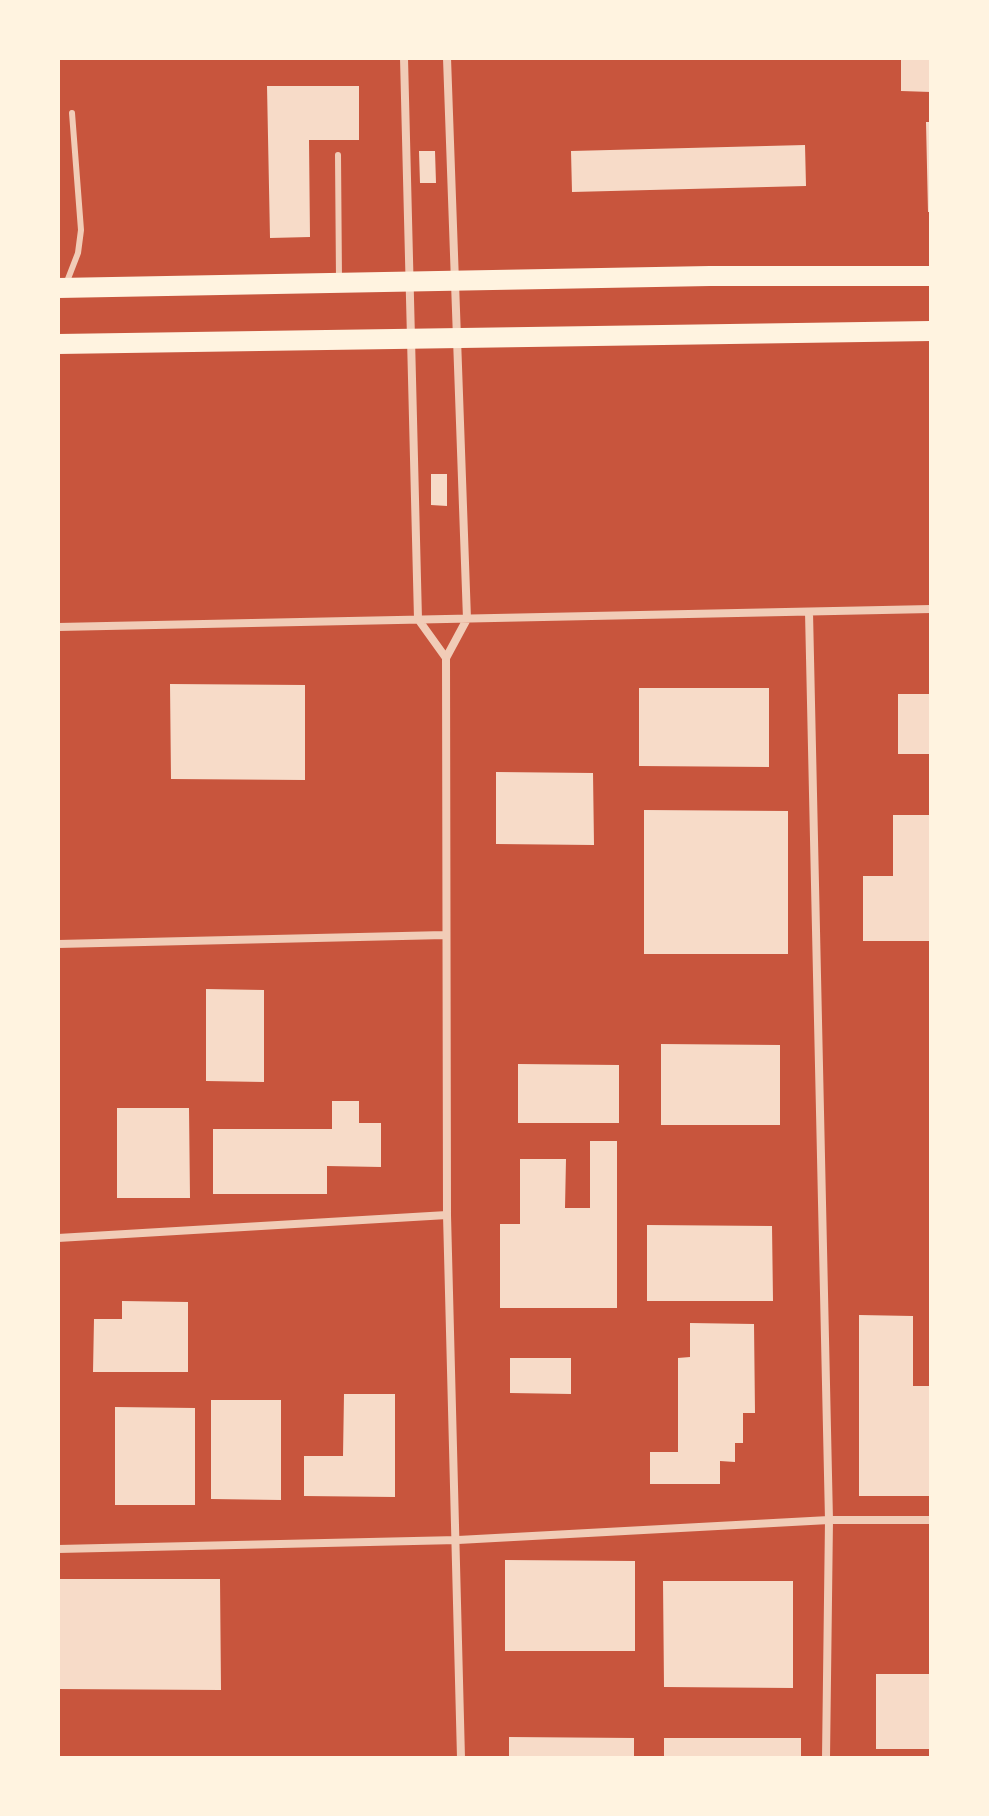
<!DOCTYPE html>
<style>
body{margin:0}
#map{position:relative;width:989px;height:1816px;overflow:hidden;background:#c8553d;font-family:Figtree,sans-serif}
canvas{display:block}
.frame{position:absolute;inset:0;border:60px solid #fff3e0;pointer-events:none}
</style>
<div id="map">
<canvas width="989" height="1816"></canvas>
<div class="frame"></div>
</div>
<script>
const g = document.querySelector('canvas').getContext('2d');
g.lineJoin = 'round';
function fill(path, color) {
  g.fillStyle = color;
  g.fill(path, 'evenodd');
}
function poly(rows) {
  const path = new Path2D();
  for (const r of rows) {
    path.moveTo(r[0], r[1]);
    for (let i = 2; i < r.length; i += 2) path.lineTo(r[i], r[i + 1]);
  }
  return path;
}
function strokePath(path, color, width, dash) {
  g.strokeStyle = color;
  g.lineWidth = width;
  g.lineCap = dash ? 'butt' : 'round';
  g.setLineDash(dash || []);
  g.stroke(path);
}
fill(poly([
 [901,58,931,59,931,92,901,91],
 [267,86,359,86,359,140,309,140,310,237,270,238],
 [926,122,931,122,931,212,928,212],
 [805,145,806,186,572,192,571,151],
 [419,151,435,151,436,183,420,183],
 [431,474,447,474,447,506,431,505],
 [170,684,305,685,305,780,171,779],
 [639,688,769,688,769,767,639,766],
 [898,694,931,694,931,754,898,754],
 [496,772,593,773,594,845,496,844],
 [644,810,788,811,788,954,644,954],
 [893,815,931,815,931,941,863,941,863,876,893,876],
 [206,989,264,990,264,1082,206,1081],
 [661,1044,780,1045,780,1125,661,1125],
 [518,1064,619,1065,619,1123,518,1123],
 [332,1101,359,1101,359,1123,381,1123,381,1167,327,1166,327,1194,213,1194,213,1129,332,1129],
 [117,1108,189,1108,190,1198,117,1198],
 [590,1141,617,1141,617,1308,500,1308,500,1224,520,1224,520,1159,566,1159,565,1208,590,1208],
 [647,1225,772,1226,773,1301,647,1301],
 [122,1301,188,1302,188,1372,93,1372,94,1319,122,1319],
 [859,1315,913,1316,913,1386,931,1386,931,1496,859,1496],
 [690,1323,754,1324,755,1413,743,1413,743,1443,735,1443,735,1462,720,1461,720,1484,650,1484,650,1452,678,1452,678,1358,690,1357],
 [510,1358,571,1358,571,1394,510,1393],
 [344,1394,395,1394,395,1497,304,1496,304,1456,343,1456],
 [211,1400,281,1400,281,1500,211,1499],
 [115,1407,195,1408,195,1505,115,1505],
 [505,1560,635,1561,635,1651,505,1651],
 [58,1579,220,1579,221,1690,58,1689],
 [663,1581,793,1581,793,1688,664,1687],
 [876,1674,931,1674,931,1749,876,1749],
 [509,1737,634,1738,634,1758,509,1758],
 [664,1738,801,1738,801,1758,664,1758]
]), '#f7dbc8');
strokePath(poly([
 [338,155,339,280],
 [66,284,78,253,81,230,72,113]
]), '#f1ccb7', 6);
strokePath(poly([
 [404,58,418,619,446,658],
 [447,58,467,619,446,658,447,1215,461,1758],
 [809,612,829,1520,826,1758],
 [58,627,931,609],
 [58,944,445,935],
 [58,1238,447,1215],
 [58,1549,458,1540,829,1520,931,1520]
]), '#f1ccb7', 8);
strokePath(poly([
 [58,288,710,276,931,276],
 [58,344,931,331]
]), '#fff3e0', 20);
</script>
